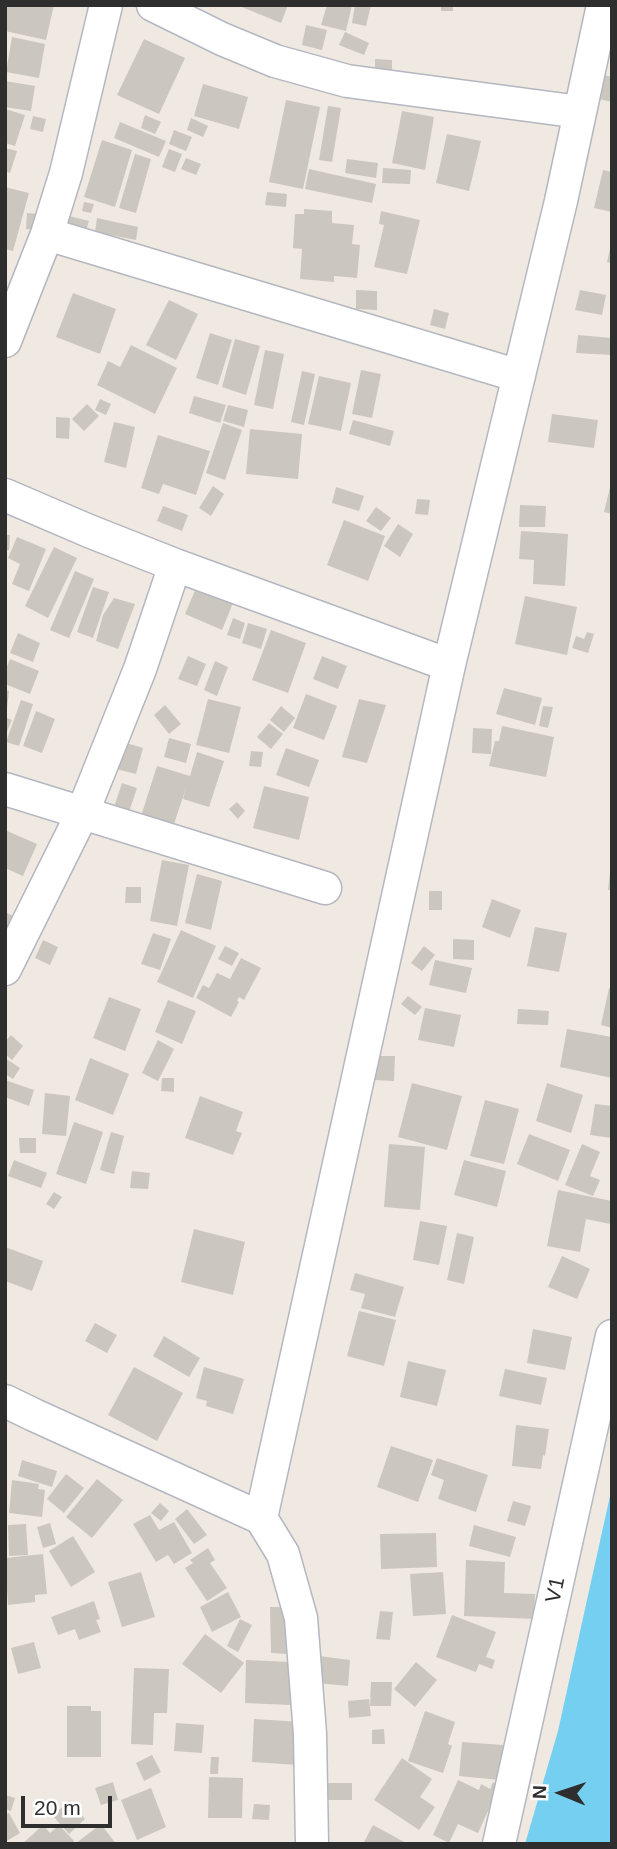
<!DOCTYPE html>
<style>
body{margin:0}
#map{position:relative;width:617px;height:1849px;overflow:hidden;background:#efe9e1;font-family:Arial,sans-serif}
canvas{display:block}
.frame{position:absolute;inset:0;border:7px solid #2e2e2e;pointer-events:none}
.north{position:absolute;left:526px;top:1758px;width:70px;height:70px;-webkit-text-stroke:5px #fff;paint-order:stroke;rotate:272deg;font-size:19px;font-weight:700;line-height:28px;text-align:center;color:#2e2e2e}
.north::after{content:'';display:block;margin:auto;width:24px;height:32px;background:#2e2e2e;clip-path:polygon(50% 0,100% 100%,50% 72%,0 100%)}
.scale{position:absolute;left:21px;top:1796px;width:91px;height:32px;box-sizing:border-box;border:4px solid #2e2e2e;border-top:0;padding-left:9px;font-size:21px;line-height:24px;white-space:nowrap;color:#2e2e2e;-webkit-text-stroke:5px #fff;paint-order:stroke}
</style>
<div id="map">
<canvas width="617" height="1849"></canvas>
<div class="frame"></div>
<div class="north">N</div>
<div class="scale">20 m</div>
</div>
<script>
const g = document.querySelector('canvas').getContext('2d');
g.lineJoin = 'round';
function fill(path, color) {
  g.fillStyle = color;
  g.fill(path, 'evenodd');
}
function poly(rows) {
  const path = new Path2D();
  for (const r of rows) {
    path.moveTo(r[0], r[1]);
    for (let i = 2; i < r.length; i += 2) path.lineTo(r[i], r[i + 1]);
  }
  return path;
}
function strokePath(path, color, width, dash) {
  g.strokeStyle = color;
  g.lineWidth = width;
  g.lineCap = dash ? 'butt' : 'round';
  g.setLineDash(dash || []);
  g.stroke(path);
}
function drawText(font, color, halo, rows, align = 'center') {
  g.font = font + ' Arial,sans-serif';
  g.lineWidth = 6;
  g.setLineDash([]);
  g.textBaseline = 'middle';
  g.strokeStyle = halo;
  g.fillStyle = color;
  for (const [text, x, y, turn = 0] of rows) {
    g.save();
    g.translate(x, y);
    g.rotate((+turn || 0) * Math.PI / 180);
    g.textAlign = isNaN(turn) ? turn : align;
    if (halo) g.strokeText(text, 0, 0);
    g.fillText(text, 0, 0);
    g.restore();
  }
}
fill(poly([
 [612,1487,612,1844,525,1844,558,1731]
]), '#75cff0');
fill(poly([
 [5,5,54,5,46,40,5,31],
 [237,5,288,5,281,23],
 [327,5,352,5,346,31,321,25],
 [355,5,371,5,366,26,352,23],
 [441,5,453,5,453,11,441,11],
 [306,25,327,30,322,50,302,45],
 [345,32,369,43,364,55,339,45],
 [12,37,45,44,39,78,6,72],
 [144,39,185,58,159,114,117,95],
 [375,59,392,60,392,71,375,71],
 [600,74,612,77,612,102,595,98],
 [5,81,35,86,31,111,5,107],
 [203,84,248,97,239,129,194,116],
 [286,100,320,107,303,189,269,182],
 [328,106,341,108,332,162,319,160],
 [5,109,25,115,15,146,5,143],
 [402,111,434,117,425,170,392,163],
 [145,115,161,122,155,134,141,128],
 [33,116,46,119,43,132,30,129],
 [191,118,208,126,203,137,187,130],
 [120,122,166,141,159,157,114,138],
 [174,130,192,137,186,151,169,144],
 [447,134,481,141,469,191,436,183],
 [102,140,132,150,115,207,84,197],
 [5,148,17,151,10,173,5,171],
 [169,149,182,154,175,172,162,167],
 [135,154,151,159,136,213,119,208],
 [186,158,201,164,196,175,181,169],
 [347,159,378,163,376,178,345,173],
 [383,168,411,170,410,184,382,183],
 [309,169,376,184,372,203,305,189],
 [603,170,612,172,612,212,594,208],
 [5,187,29,193,13,251,5,249],
 [267,192,287,194,286,207,265,205],
 [84,202,94,204,91,213,82,211],
 [304,209,332,211,332,223,354,225,352,244,360,245,357,278,334,276,334,282,300,279,302,249,293,248,295,214,304,214],
 [381,211,420,220,407,274,374,267,384,225,379,224],
 [27,213,40,214,39,230,26,229],
 [69,216,89,221,84,237,65,232],
 [97,218,138,227,136,240,95,232],
 [611,244,612,244,612,263,607,262],
 [356,290,377,291,377,310,356,309],
 [580,290,606,295,602,315,575,310],
 [73,293,116,309,100,354,56,337],
 [169,300,198,314,176,360,146,345],
 [434,309,449,313,445,329,430,325],
 [210,333,232,340,218,385,196,378],
 [578,335,612,338,612,355,576,353],
 [235,339,260,346,246,395,222,387],
 [131,345,177,368,155,414,97,385,108,361,120,367],
 [265,350,284,354,273,409,254,405],
 [361,370,381,374,372,418,352,414],
 [302,371,315,374,304,425,291,422],
 [319,376,351,383,341,431,308,424],
 [194,396,226,405,220,423,189,413],
 [100,399,111,404,106,415,95,410],
 [87,404,99,416,84,431,72,419],
 [228,405,248,410,244,427,223,421],
 [552,414,598,420,594,448,548,442],
 [56,417,70,418,69,439,56,438],
 [353,420,394,431,390,446,349,434],
 [114,422,135,427,126,468,104,462],
 [223,423,242,430,225,480,206,473],
 [250,429,302,434,298,479,246,474],
 [158,435,210,451,196,495,163,484,159,494,141,488],
 [611,483,612,483,612,514,604,512],
 [213,486,224,494,211,516,199,508],
 [336,487,364,496,359,511,332,503],
 [417,499,430,500,428,515,415,514],
 [520,505,546,506,545,527,519,527],
 [163,506,188,515,182,531,157,521],
 [376,507,391,518,381,531,366,521],
 [344,520,385,536,368,581,327,565],
 [398,524,413,534,400,557,384,546],
 [521,531,568,534,565,586,533,584,534,560,519,559],
 [5,535,10,535,9,550,5,550],
 [17,537,46,549,29,591,12,584,20,564,8,558],
 [54,547,77,558,48,618,25,606],
 [75,571,94,579,69,638,50,630],
 [93,587,109,592,93,638,77,632],
 [196,588,233,603,222,630,185,614],
 [525,596,577,607,567,655,515,644],
 [114,598,135,604,118,649,96,641,103,615],
 [233,618,245,623,240,639,227,635],
 [248,623,267,629,261,649,242,643],
 [271,630,306,643,288,693,252,680],
 [587,632,594,634,588,653,572,648,576,636,584,639],
 [18,633,40,643,33,662,10,653],
 [188,656,206,664,197,686,178,679],
 [322,656,347,666,338,689,313,679],
 [10,659,39,671,30,694,5,684,5,671],
 [215,661,228,667,217,696,204,690],
 [504,688,542,698,535,725,496,714],
 [5,690,9,691,7,709,5,709],
 [306,694,337,706,324,740,293,728],
 [208,699,241,707,229,753,196,745],
 [359,699,386,705,367,763,342,757],
 [21,700,33,704,19,746,6,742],
 [165,705,181,724,169,734,154,715],
 [281,706,295,718,284,732,270,720],
 [543,706,553,707,548,728,539,726],
 [36,711,55,719,42,753,23,746],
 [5,717,12,720,5,736],
 [269,723,283,734,271,749,257,737],
 [502,726,554,737,546,777,489,766,495,741,499,741],
 [473,728,492,729,491,754,472,753],
 [169,738,191,744,186,763,164,757],
 [123,742,143,748,136,774,116,769],
 [286,748,319,760,309,787,276,775],
 [251,751,263,752,261,767,249,766],
 [197,752,224,761,209,807,183,799,186,788,173,827,141,816,157,766,190,776],
 [122,783,137,788,129,812,114,807],
 [264,786,309,797,299,840,253,828],
 [237,802,245,811,238,819,229,809],
 [5,830,37,844,23,876,5,868],
 [162,860,189,865,177,926,150,921],
 [610,872,612,872,612,890,608,890],
 [197,874,222,881,211,930,185,923],
 [126,887,141,887,141,903,125,903],
 [429,891,442,891,442,910,429,910],
 [492,899,521,910,510,938,482,927],
 [5,912,19,919,5,945],
 [535,927,567,933,559,972,527,966],
 [181,930,216,946,193,998,157,982],
 [153,933,171,939,160,970,141,964],
 [453,939,474,940,474,960,453,959],
 [43,940,58,947,50,965,35,958],
 [225,946,239,953,232,966,218,959],
 [424,946,435,955,422,971,411,963],
 [241,958,261,968,244,1000,239,997,237,1001,239,1002,231,1017,196,998,203,985,209,988,217,973,230,979],
 [435,960,472,968,466,993,429,985],
 [609,988,612,989,612,1028,601,1025],
 [408,996,422,1007,415,1015,401,1004],
 [109,997,141,1009,125,1051,93,1038],
 [168,1000,196,1011,182,1044,155,1032],
 [425,1008,461,1015,454,1047,418,1040],
 [518,1009,549,1011,548,1025,517,1024],
 [567,1029,612,1037,612,1078,560,1067],
 [11,1035,23,1046,12,1060,5,1054,5,1042],
 [158,1040,174,1049,158,1081,142,1073],
 [375,1056,395,1056,394,1081,373,1080],
 [5,1058,20,1068,13,1079,5,1074],
 [90,1058,129,1074,113,1115,75,1100],
 [162,1078,174,1078,174,1092,161,1091],
 [5,1080,34,1090,29,1106,5,1097],
 [412,1083,462,1096,447,1150,398,1137],
 [547,1083,583,1095,571,1133,536,1121],
 [45,1093,70,1096,66,1136,42,1134],
 [200,1096,243,1112,236,1131,242,1133,233,1155,185,1138],
 [485,1100,519,1109,504,1164,470,1156],
 [595,1104,612,1106,612,1138,590,1135],
 [74,1122,103,1132,86,1184,56,1174],
 [111,1132,124,1136,114,1174,100,1170],
 [529,1134,570,1150,558,1181,517,1164],
 [19,1138,36,1138,36,1153,20,1153],
 [389,1144,425,1147,420,1210,384,1207],
 [582,1144,600,1152,590,1176,600,1180,593,1196,565,1185],
 [14,1160,47,1173,41,1188,8,1176],
 [464,1160,506,1171,497,1207,454,1195],
 [132,1171,150,1173,148,1189,130,1188],
 [558,1190,612,1201,610,1224,586,1219,580,1252,547,1246],
 [54,1192,62,1197,54,1209,46,1204],
 [420,1221,447,1226,439,1265,413,1260],
 [194,1229,245,1242,233,1295,181,1282],
 [457,1233,474,1237,464,1284,447,1280],
 [5,1247,43,1261,32,1291,5,1281],
 [562,1256,590,1269,577,1299,548,1287],
 [355,1273,404,1287,395,1317,361,1308,365,1294,350,1290],
 [359,1311,396,1320,384,1366,347,1356],
 [95,1323,117,1335,107,1353,85,1341],
 [533,1329,572,1337,565,1370,527,1363],
 [164,1336,200,1358,189,1377,153,1356],
 [408,1361,446,1370,437,1406,400,1397],
 [134,1367,183,1393,157,1441,108,1415],
 [204,1367,244,1379,233,1414,206,1406,207,1401,196,1398],
 [505,1369,547,1378,541,1405,499,1396],
 [516,1425,549,1429,545,1456,543,1455,541,1469,512,1466],
 [391,1446,433,1460,418,1502,377,1487],
 [437,1458,488,1475,476,1512,438,1499,444,1480,431,1475],
 [22,1460,57,1471,52,1487,18,1476],
 [66,1474,84,1488,64,1513,47,1499],
 [97,1479,123,1500,92,1538,66,1517],
 [12,1480,39,1484,38,1489,45,1490,42,1517,9,1513],
 [513,1501,531,1506,525,1526,507,1521],
 [160,1503,169,1511,161,1521,151,1513],
 [187,1509,207,1535,194,1544,175,1519],
 [150,1515,159,1530,174,1522,192,1553,174,1564,168,1555,156,1562,133,1524],
 [50,1523,56,1544,43,1548,37,1527],
 [26,1524,28,1555,9,1556,8,1525],
 [474,1525,516,1537,510,1557,469,1546],
 [436,1533,437,1567,381,1569,380,1534],
 [73,1536,95,1572,71,1587,49,1551],
 [208,1548,215,1560,210,1563,227,1588,207,1601,185,1568,193,1563,190,1560],
 [43,1554,47,1594,35,1595,35,1602,8,1605,5,1558],
 [466,1560,505,1562,504,1593,535,1594,534,1619,464,1616],
 [141,1572,155,1617,122,1627,108,1582],
 [443,1572,446,1614,413,1616,410,1574],
 [228,1592,241,1617,212,1632,200,1607],
 [94,1601,100,1619,96,1620,101,1632,79,1640,75,1629,58,1635,51,1617],
 [270,1607,289,1607,288,1654,271,1653],
 [380,1611,393,1612,390,1640,376,1639],
 [452,1615,496,1632,486,1657,495,1660,492,1669,479,1664,476,1672,436,1657],
 [240,1619,252,1625,238,1652,227,1646],
 [205,1634,244,1663,221,1693,182,1664],
 [34,1642,41,1668,18,1674,11,1648],
 [319,1656,350,1660,348,1686,316,1683],
 [246,1660,291,1662,290,1705,245,1703],
 [416,1662,437,1680,415,1707,394,1689],
 [134,1668,169,1669,167,1713,154,1713,153,1745,131,1744],
 [371,1682,392,1682,391,1706,370,1706],
 [369,1699,371,1716,349,1718,348,1701],
 [67,1706,91,1706,91,1711,101,1711,101,1757,67,1757],
 [425,1711,455,1722,448,1744,452,1746,443,1773,408,1761],
 [254,1719,301,1722,298,1765,252,1762],
 [176,1723,204,1725,202,1753,174,1751],
 [384,1729,385,1744,372,1744,372,1730],
 [462,1742,503,1745,500,1780,459,1776],
 [152,1755,161,1772,144,1781,136,1763],
 [211,1757,219,1757,218,1774,210,1774],
 [402,1758,432,1779,420,1797,435,1807,419,1830,374,1800],
 [209,1777,243,1778,242,1818,208,1818],
 [458,1780,479,1790,481,1784,490,1789,493,1782,505,1788,494,1798,478,1833,458,1824,449,1843,433,1835],
 [113,1782,118,1800,101,1805,95,1788],
 [325,1783,352,1783,352,1800,325,1800],
 [151,1788,166,1827,137,1840,121,1800],
 [5,1795,15,1798,11,1811,5,1809],
 [69,1800,85,1819,69,1834,53,1816],
 [254,1804,270,1805,269,1820,252,1819],
 [9,1813,20,1833,5,1842,5,1815],
 [101,1824,116,1844,75,1844],
 [43,1825,50,1833,59,1825,74,1841,72,1844,22,1844],
 [373,1825,408,1844,363,1844]
]), '#cbc7bf');
const minor = poly([
 [153,5,222,39,275,61,347,81,580,112],
 [47,234,519,376],
 [5,341,47,234,66,173,106,5],
 [5,495,89,531,175,565,449,665],
 [5,789,325,888],
 [5,969,82,814,140,669,175,565],
 [5,1401,34,1415,261,1518,283,1554,301,1618,310,1734,312,1844],
 [261,1518,449,665,561,201,603,5],
 [499,1844,612,1336]
]);
strokePath(minor, '#b4b7c1', 35);
strokePath(minor, '#fff', 32);
drawText('21px', '#2e2e2e', '#fff', [
 ["V1",556,1590,-78]
]);
</script>
